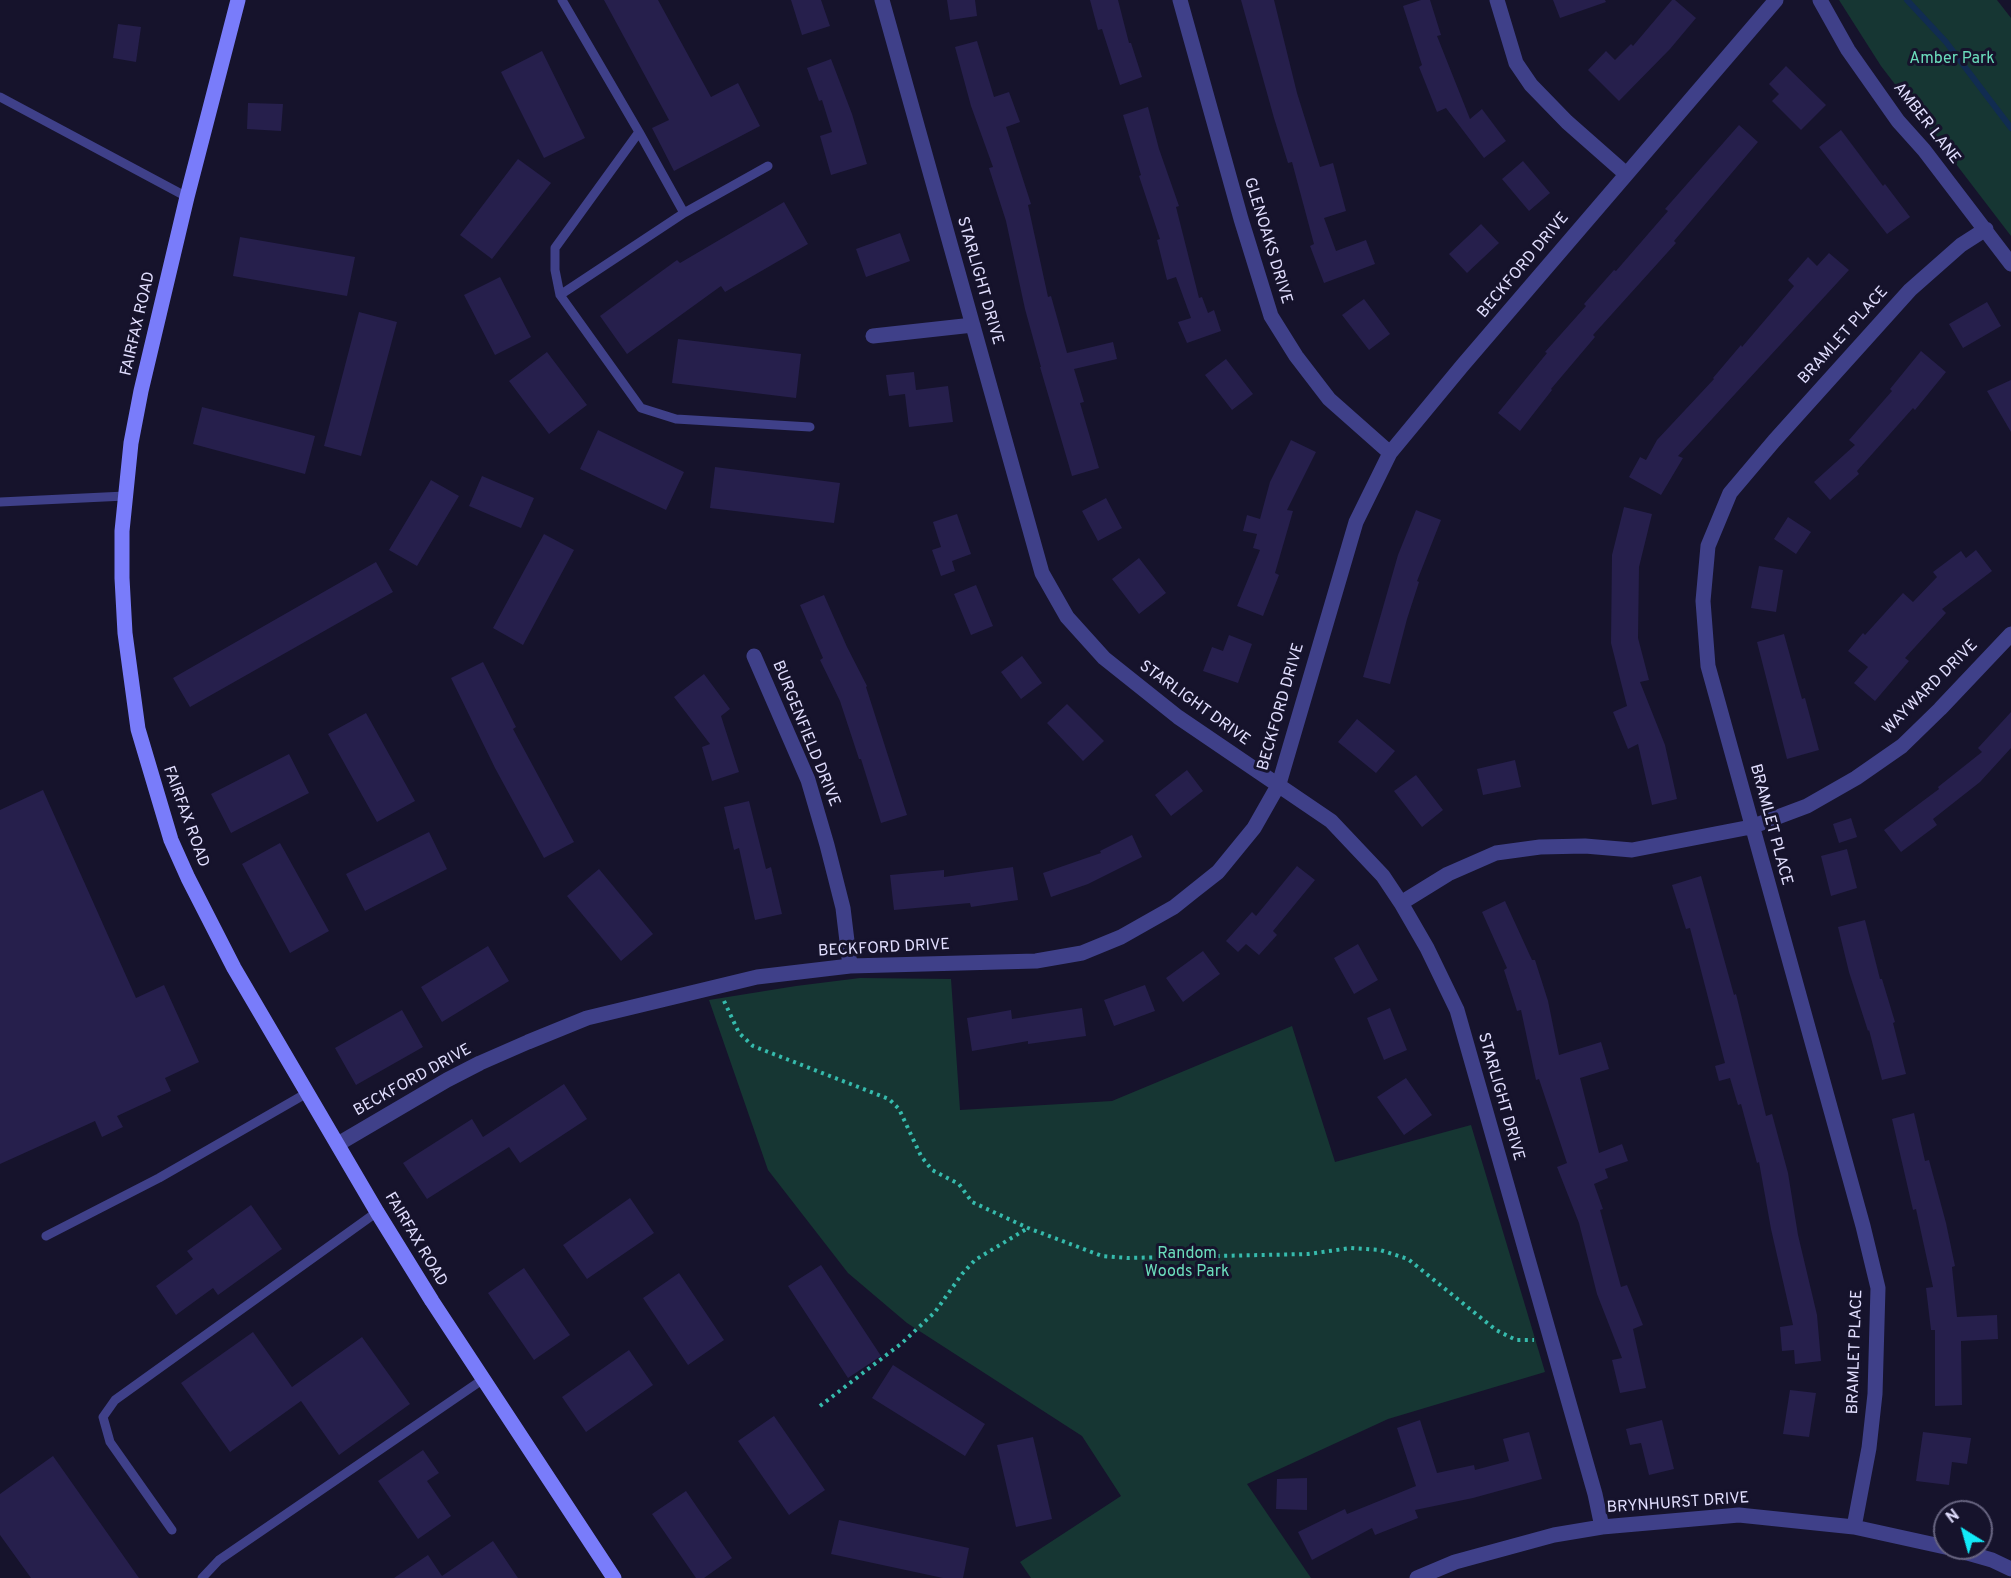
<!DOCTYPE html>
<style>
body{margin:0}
#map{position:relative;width:2011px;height:1578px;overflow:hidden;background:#16132c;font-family:Overpass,sans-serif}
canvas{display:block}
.north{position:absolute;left:1933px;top:1500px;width:60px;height:60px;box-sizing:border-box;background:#16132c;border:2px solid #676480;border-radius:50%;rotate:323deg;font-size:16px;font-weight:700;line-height:24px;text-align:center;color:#e1defe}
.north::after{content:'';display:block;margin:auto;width:21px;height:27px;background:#12eaf7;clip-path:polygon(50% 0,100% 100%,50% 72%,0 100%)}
</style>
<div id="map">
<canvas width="2011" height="1578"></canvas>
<div class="north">N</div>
</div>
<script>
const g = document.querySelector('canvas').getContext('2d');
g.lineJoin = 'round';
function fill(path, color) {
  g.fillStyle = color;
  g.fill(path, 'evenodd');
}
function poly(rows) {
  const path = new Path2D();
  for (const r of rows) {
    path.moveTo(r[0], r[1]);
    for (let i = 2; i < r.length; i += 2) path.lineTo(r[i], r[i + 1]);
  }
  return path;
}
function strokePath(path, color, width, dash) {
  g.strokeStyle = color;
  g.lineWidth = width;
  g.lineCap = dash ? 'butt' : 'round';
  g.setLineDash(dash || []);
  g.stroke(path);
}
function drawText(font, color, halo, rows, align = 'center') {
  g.font = font + ' Overpass,sans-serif';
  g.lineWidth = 6;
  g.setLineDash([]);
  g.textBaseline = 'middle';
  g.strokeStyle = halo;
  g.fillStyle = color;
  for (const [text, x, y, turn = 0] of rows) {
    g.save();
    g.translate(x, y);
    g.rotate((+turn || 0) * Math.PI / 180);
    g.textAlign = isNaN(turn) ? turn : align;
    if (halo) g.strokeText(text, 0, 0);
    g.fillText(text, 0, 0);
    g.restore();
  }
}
fill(poly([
 [1839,0,1997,0,2011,18,2011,236,1881,66],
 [860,978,951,979,960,1110,1112,1101,1292,1026,1335,1162,1471,1125,1545,1372,1388,1419,1247,1484,1311,1578,1031,1578,1020,1562,1121,1496,1082,1436,907,1323,848,1273,768,1170,709,1000,796,986]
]), '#163633');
strokePath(poly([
 [1907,0,1946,42,2011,128]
]), '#112c51', 6);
fill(poly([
 [604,0,658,0,711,97,738,83,760,126,674,171,652,128,669,120],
 [791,0,821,0,830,26,802,35],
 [947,0,975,0,977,16,950,20],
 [1090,0,1118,0,1129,43,1131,43,1142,77,1120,85,1102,29,1098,30],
 [1241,0,1274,0,1297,93,1320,167,1333,163,1346,211,1324,218,1336,251,1366,240,1375,264,1324,283,1310,246,1314,244,1292,162,1288,163,1274,118],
 [1421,0,1430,0,1441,35,1437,36,1470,119,1482,109,1506,141,1484,158,1446,108,1437,112,1419,67,1422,65,1403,6],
 [1553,0,1605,0,1606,2,1560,18],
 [1672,0,1675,0,1696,18,1670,49,1619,101,1588,70,1606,51,1615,60,1631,44,1633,46],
 [118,24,141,27,136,62,113,58],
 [977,41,994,97,1009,92,1020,122,1006,127,1031,204,1028,205,1048,297,1051,296,1067,353,1113,342,1117,359,1074,369,1084,402,1080,403,1099,468,1072,476,1040,367,1041,367,1025,309,1006,221,989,168,993,167,971,106,955,47],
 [542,51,585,138,544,158,501,72],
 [831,59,852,114,867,164,831,175,820,136,832,132,822,100,819,101,807,68],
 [1786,66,1826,105,1801,130,1772,101,1779,94,1769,84],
 [248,103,283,104,281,131,247,129],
 [1148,107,1159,149,1179,206,1176,207,1199,298,1202,297,1208,313,1214,310,1221,331,1187,343,1178,322,1191,318,1176,277,1167,280,1157,240,1160,239,1139,176,1141,175,1123,115],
 [1739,125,1758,142,1674,241,1676,243,1593,335,1595,337,1551,389,1552,390,1520,431,1498,413,1547,353,1545,352,1586,306,1584,304,1614,270,1616,271,1668,211,1665,209],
 [1841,130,1883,186,1885,184,1910,217,1887,234,1819,147],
 [518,159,551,183,492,259,460,235],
 [1523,161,1550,193,1529,211,1502,179],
 [784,202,808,244,725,292,721,286,627,354,600,316,677,260,680,263],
 [1481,224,1499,243,1467,273,1449,254],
 [900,233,910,261,866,277,856,249],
 [240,237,355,257,347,296,233,276],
 [1829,253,1849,270,1678,456,1683,458,1661,495,1629,477,1640,457,1646,460,1657,440,1714,379,1713,378,1741,345,1742,347,1794,286,1788,280,1808,257,1817,266],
 [500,277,531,337,495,355,464,295],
 [1364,299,1390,334,1369,350,1342,315],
 [1987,302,2001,326,1963,348,1949,324],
 [359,312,397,322,361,456,324,446],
 [678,339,801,354,796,398,672,383],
 [1921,351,1946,372,1915,410,1913,408,1857,471,1859,474,1830,500,1814,482,1855,445,1849,440,1892,391,1890,389],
 [547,352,587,405,549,434,509,381],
 [1226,359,1253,394,1232,410,1205,375],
 [914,372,916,390,948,386,953,422,909,427,905,394,889,396,886,375],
 [2011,380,2011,432,1987,391],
 [202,407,315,436,305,474,193,444],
 [598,430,684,472,666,510,580,469],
 [1291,440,1316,452,1287,510,1293,511,1275,573,1279,575,1263,616,1237,606,1260,550,1253,548,1257,534,1243,531,1247,515,1260,519,1270,482],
 [715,467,840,483,834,523,710,508],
 [482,476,534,498,521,528,469,506],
 [431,480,459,496,417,566,389,550],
 [1106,498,1122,528,1098,541,1082,511],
 [1624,507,1652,514,1639,567,1638,638,1649,680,1640,682,1665,745,1677,799,1652,805,1638,744,1628,749,1613,712,1627,706,1611,643,1612,555],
 [1416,510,1441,520,1417,581,1419,582,1407,619,1390,684,1363,677,1398,555],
 [957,514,971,554,952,561,955,571,941,576,932,550,941,547,933,522],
 [1788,517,1811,532,1796,554,1774,539],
 [544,534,574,550,523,645,493,628],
 [1976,550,1992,571,1942,609,1946,613,1905,658,1909,661,1875,701,1854,683,1868,667,1848,651,1863,633,1865,635,1903,593,1913,602,1937,577,1933,572,1961,551,1966,558],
 [1139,558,1166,593,1139,614,1112,579],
 [376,562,393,592,190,707,173,678],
 [1759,566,1783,570,1776,612,1751,608],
 [976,585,993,626,971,635,954,594],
 [824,595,847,647,867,686,866,687,907,815,881,823,861,759,859,759,840,701,820,660,823,658,800,605],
 [1784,634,1802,699,1805,698,1819,750,1787,759,1757,642],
 [1229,635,1252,644,1238,683,1203,671,1212,647,1223,651],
 [1022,656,1042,683,1021,699,1001,672],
 [483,662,516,727,513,729,574,842,544,858,495,768,451,678],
 [704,674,730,709,721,716,739,772,712,781,702,747,710,744,674,697],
 [1067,704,1104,741,1083,761,1047,723],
 [2011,712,2011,748,1980,782,1933,819,1937,825,1901,852,1884,830,1939,789,1938,787,1982,752,1978,748],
 [366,713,415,801,377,822,328,734],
 [1357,719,1395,751,1376,773,1338,742],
 [289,754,309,793,231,833,211,794],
 [1515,760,1521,787,1483,795,1477,769],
 [1187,770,1203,791,1171,816,1155,795],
 [1416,775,1443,810,1422,827,1394,791],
 [43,790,136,998,164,985,199,1062,165,1078,171,1091,117,1116,123,1127,102,1137,95,1121,0,1164,0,810],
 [749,801,766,869,771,867,782,914,755,920,739,848,734,850,724,807],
 [1851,818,1857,837,1839,843,1833,824],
 [429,832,447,869,365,911,346,874],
 [1132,835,1142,857,1088,884,1051,897,1043,873,1101,853,1100,851],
 [280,843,329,931,290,953,242,864],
 [1847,849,1857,888,1831,896,1821,856],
 [1297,866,1315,880,1273,931,1277,935,1259,955,1246,944,1238,952,1226,941,1252,912,1256,916],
 [1013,867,1018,900,971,907,970,903,894,910,890,875,944,870,944,877],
 [599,869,653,934,621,961,567,896],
 [1701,876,1734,995,1736,994,1766,1116,1772,1114,1788,1173,1798,1235,1817,1315,1821,1361,1795,1364,1794,1350,1782,1351,1780,1327,1793,1325,1771,1229,1759,1162,1757,1163,1741,1104,1738,1105,1730,1078,1719,1081,1715,1066,1725,1063,1690,928,1686,929,1672,885],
 [1505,901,1532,960,1535,960,1548,1001,1559,1055,1601,1042,1609,1069,1580,1078,1599,1153,1622,1144,1628,1161,1605,1169,1608,1178,1594,1184,1603,1209,1600,1210,1621,1287,1627,1285,1643,1325,1633,1329,1646,1388,1620,1393,1612,1360,1622,1358,1597,1294,1579,1223,1557,1167,1567,1163,1539,1079,1536,1080,1521,1010,1517,1011,1504,970,1507,968,1482,912],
 [1865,920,1880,979,1882,979,1895,1022,1893,1023,1906,1074,1882,1080,1869,1030,1868,1031,1849,972,1838,927],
 [1358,944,1378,980,1354,994,1334,958],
 [488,946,509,981,442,1022,421,987],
 [1203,951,1220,974,1183,1002,1166,978],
 [1145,985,1155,1011,1114,1026,1104,1000],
 [1082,1008,1086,1036,1028,1044,1028,1041,972,1051,967,1018,1011,1010,1012,1019],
 [1390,1008,1407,1050,1384,1060,1367,1018],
 [402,1010,423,1047,356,1085,335,1048],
 [1406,1078,1432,1115,1404,1135,1377,1097],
 [564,1084,587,1119,520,1163,509,1147,427,1199,403,1163,472,1119,483,1137],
 [1914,1113,1925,1161,1929,1160,1946,1223,1955,1266,1952,1267,1957,1317,1997,1315,1998,1339,1961,1341,1962,1405,1935,1406,1935,1330,1931,1330,1926,1288,1933,1287,1916,1209,1913,1210,1892,1119],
 [630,1198,654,1233,587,1279,563,1245],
 [251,1205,282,1249,218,1295,213,1288,176,1315,156,1286,193,1259,187,1251],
 [821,1265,881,1356,848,1378,788,1286],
 [524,1268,570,1335,534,1360,488,1293],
 [679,1273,724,1340,688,1365,643,1298],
 [253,1332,292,1387,362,1337,410,1404,339,1455,301,1401,230,1452,181,1383],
 [629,1350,653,1385,586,1432,562,1397],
 [893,1365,985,1424,965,1456,872,1398],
 [1790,1390,1816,1393,1809,1437,1783,1434],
 [774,1416,825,1490,789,1515,738,1441],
 [1420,1420,1437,1473,1474,1465,1475,1470,1509,1461,1503,1439,1529,1432,1542,1479,1473,1498,1415,1510,1418,1518,1375,1535,1372,1528,1312,1560,1298,1532,1345,1509,1347,1514,1416,1486,1397,1428],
 [1662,1420,1674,1469,1649,1475,1641,1443,1630,1445,1626,1429],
 [1923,1432,1971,1438,1967,1464,1952,1462,1949,1485,1916,1481],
 [1033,1437,1052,1519,1016,1527,997,1445],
 [423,1450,439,1473,427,1481,451,1516,418,1539,378,1481],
 [53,1456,139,1578,31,1578,0,1535,0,1494],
 [1307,1478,1307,1510,1276,1509,1277,1479],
 [686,1491,732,1558,704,1578,696,1578,652,1514],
 [839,1520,969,1548,963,1578,943,1578,831,1554],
 [493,1541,518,1578,394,1578,428,1555,442,1576]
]), '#261f4c');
strokePath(poly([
 [724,1001,739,1033,753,1046,889,1099,899,1109,921,1156,932,1170,959,1184,972,1202,1028,1228,1102,1256,1127,1258,1308,1254,1351,1248,1380,1250,1408,1259,1496,1330,1516,1340,1534,1340],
 [820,1406,902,1343,935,1312,962,1274,975,1260,1028,1228]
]), '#36bbad', 4, [3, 4.5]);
strokePath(poly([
 [562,0,639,132,555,248,555,270,560,295,641,408,676,419,810,427],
 [0,97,187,197],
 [639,132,684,213],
 [560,295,684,213,768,166],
 [0,502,125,496],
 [46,1236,159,1178,307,1093],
 [172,1530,110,1442,103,1417,115,1400,377,1212],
 [202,1578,219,1560,482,1380]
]), '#3f4089', 9);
strokePath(poly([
 [882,0,1042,573,1067,617,1104,658,1178,717,1331,821,1383,876,1401,903,1427,948,1457,1010,1595,1494,1602,1527],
 [1180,0,1241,219,1271,316,1296,356,1329,399,1390,453],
 [1497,0,1516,63,1531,85,1567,122,1626,174],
 [1820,0,1848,50,1898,121,1924,150,2011,264],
 [873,336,973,325],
 [754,656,808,780,827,845,843,908,850,966],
 [1401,903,1448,874,1496,853,1540,847,1585,846,1632,850,1751,827,1807,806,1856,778,1902,746,1940,709,2011,634],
 [338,1144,447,1080,480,1063,528,1042,587,1018,757,977,850,966,1036,961,1082,953,1121,937,1174,907,1194,891,1218,872,1254,828,1279,784,1356,522,1390,453,1462,366,1776,0],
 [1854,1527,1869,1448,1875,1394,1878,1288,1863,1226,1708,666,1703,601,1708,546,1730,493,1774,441,1910,290,1961,245,1986,229],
 [1950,1548,1992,1560,2011,1569],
 [1417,1578,1455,1562,1554,1535,1602,1527,1739,1515,1854,1527,1945,1547]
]), '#3f4089', 15);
strokePath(poly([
 [238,0,187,197,141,391,131,443,122,531,122,578,125,633,138,729,171,840,188,878,234,968,377,1212,432,1301,614,1578]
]), '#797cfa', 15);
drawText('16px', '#6bddbc', '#16132c', [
 ["Amber Park",1952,60],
 ["Random",1187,1255],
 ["Woods Park",1187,1273]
]);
drawText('16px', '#e1defe', '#16132c', [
 ["AMBER LANE",1926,124,52],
 ["GLENOAKS DRIVE",1267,241,73],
 ["BECKFORD DRIVE",1524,266,-50],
 ["STARLIGHT DRIVE",979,281,74],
 ["FAIRFAX ROAD",139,324,-77],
 ["BRAMLET PLACE",1844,336,-48],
 ["WAYWARD DRIVE",1931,688,-45],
 ["STARLIGHT DRIVE",1194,704,36],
 ["BECKFORD DRIVE",1282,707,-74],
 ["BURGENFIELD DRIVE",805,734,68],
 ["FAIRFAX ROAD",185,817,70],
 ["BRAMLET PLACE",1770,825,75],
 ["BECKFORD DRIVE",884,949,-3],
 ["BECKFORD DRIVE",413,1081,-29],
 ["STARLIGHT DRIVE",1500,1097,74],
 ["FAIRFAX ROAD",415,1240,59],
 ["BRAMLET PLACE",1856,1352,-88],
 ["BRYNHURST DRIVE",1678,1504,-4]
]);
</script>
